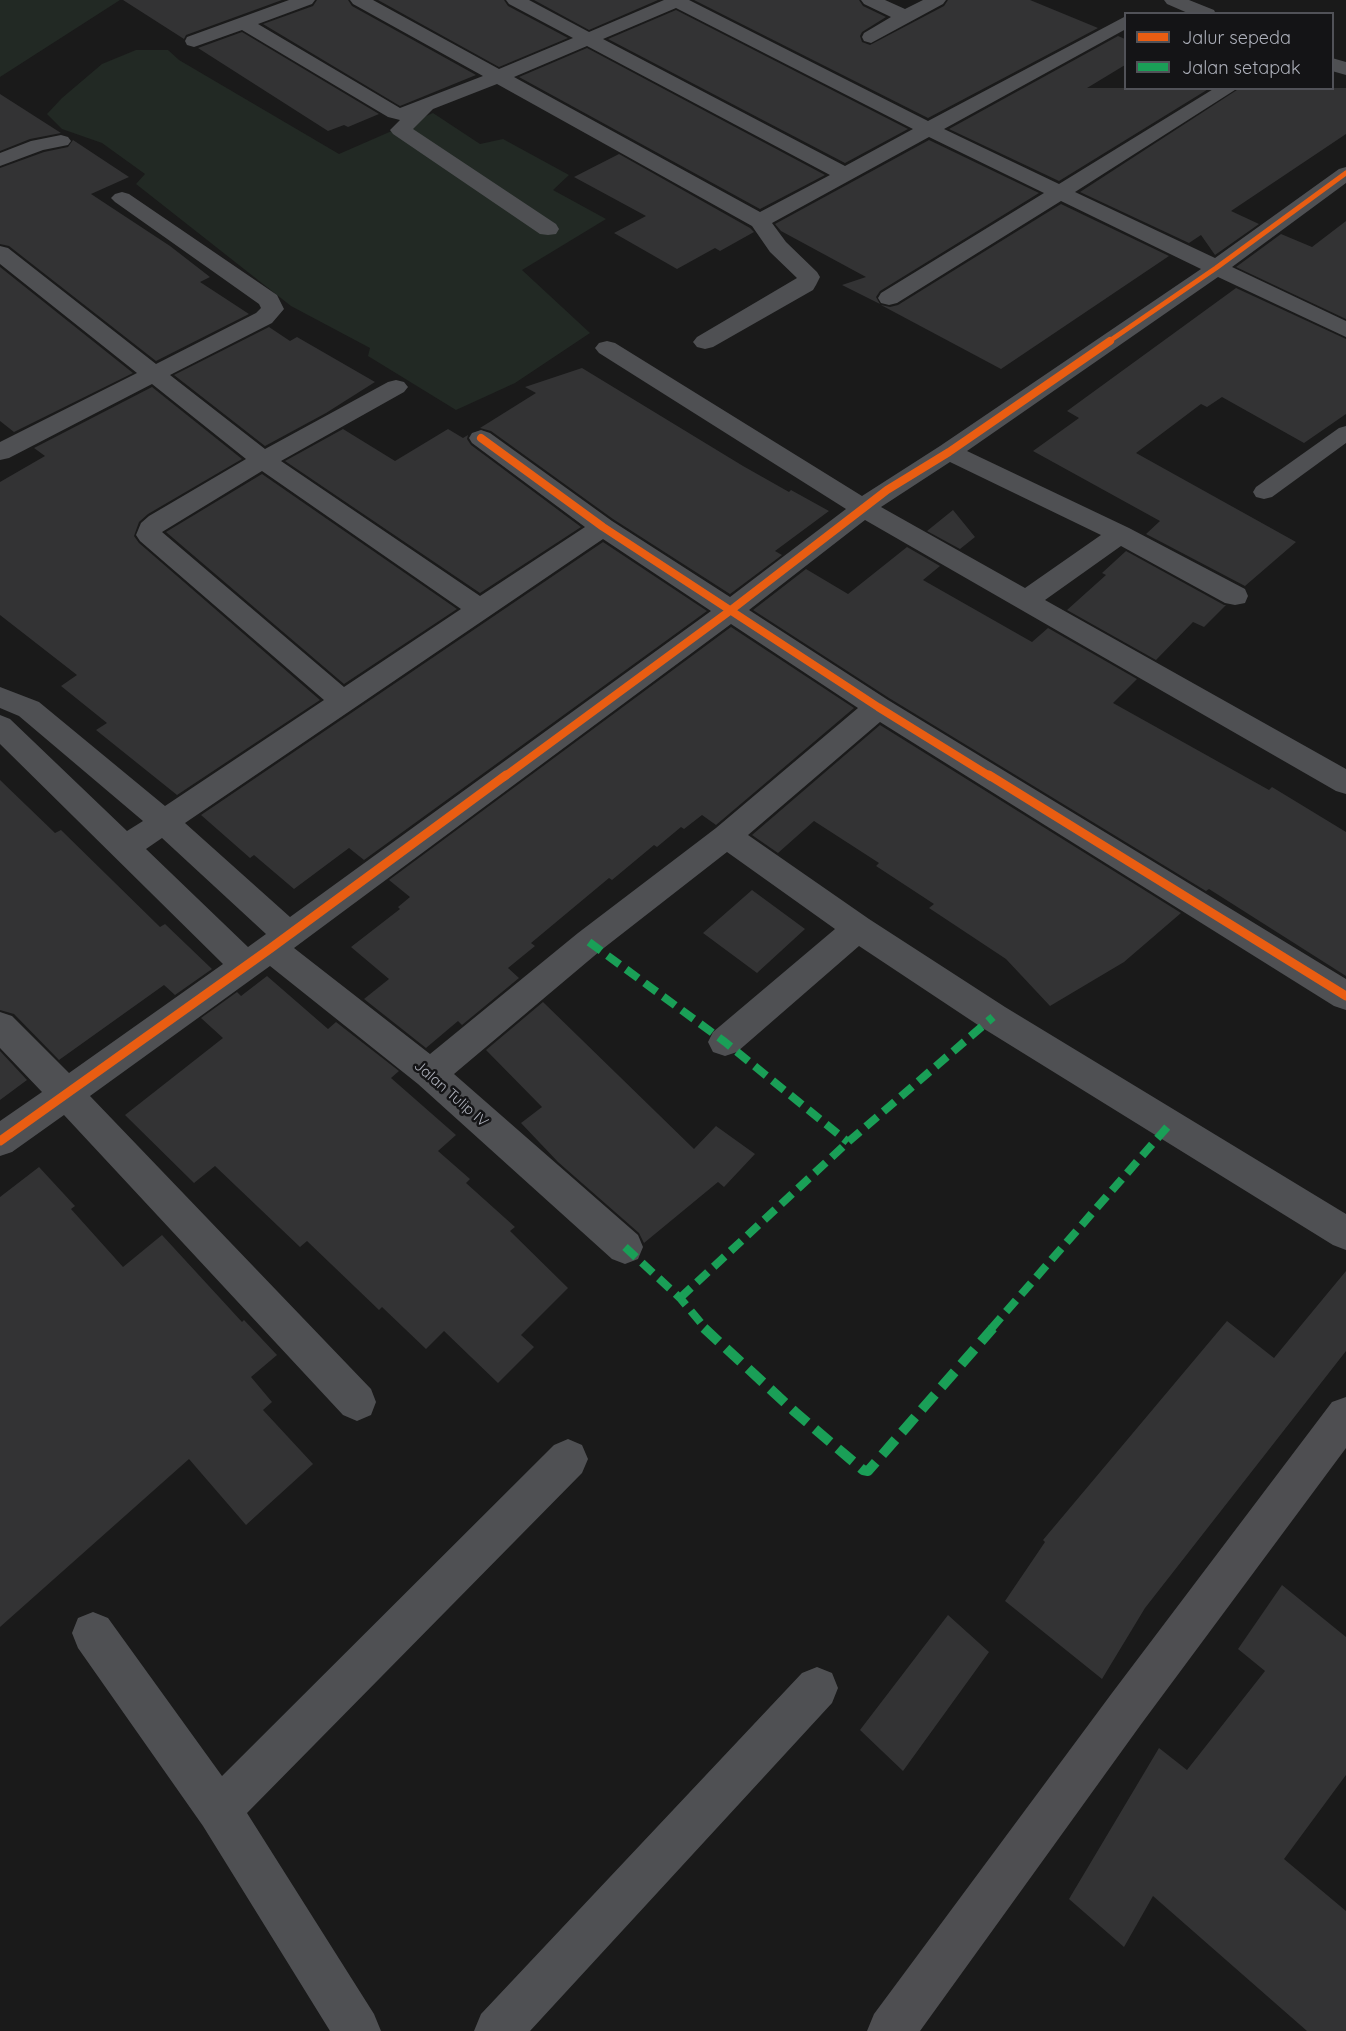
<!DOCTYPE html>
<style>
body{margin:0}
#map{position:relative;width:1346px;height:2031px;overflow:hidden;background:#1a1a1a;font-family:Quicksand,sans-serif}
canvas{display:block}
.legend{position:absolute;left:1124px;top:12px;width:210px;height:78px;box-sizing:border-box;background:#141416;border:2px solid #515258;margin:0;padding:8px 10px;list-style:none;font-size:18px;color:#adb0ba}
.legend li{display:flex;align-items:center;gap:12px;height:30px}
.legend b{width:30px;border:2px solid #515258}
</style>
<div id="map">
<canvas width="1346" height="2031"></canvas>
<ul class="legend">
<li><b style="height:8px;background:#e95d12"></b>Jalur sepeda</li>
<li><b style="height:8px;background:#1a9f57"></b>Jalan setapak</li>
</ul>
</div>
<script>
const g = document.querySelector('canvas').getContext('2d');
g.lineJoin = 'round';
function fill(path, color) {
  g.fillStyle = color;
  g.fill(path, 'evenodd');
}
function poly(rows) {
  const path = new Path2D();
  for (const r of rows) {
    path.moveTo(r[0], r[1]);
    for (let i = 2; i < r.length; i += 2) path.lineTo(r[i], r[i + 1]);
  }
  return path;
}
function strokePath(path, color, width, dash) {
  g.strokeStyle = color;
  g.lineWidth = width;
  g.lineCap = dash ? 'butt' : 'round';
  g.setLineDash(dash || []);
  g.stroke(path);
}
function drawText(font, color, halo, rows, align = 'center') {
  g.font = font + ' Quicksand,sans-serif';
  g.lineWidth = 5;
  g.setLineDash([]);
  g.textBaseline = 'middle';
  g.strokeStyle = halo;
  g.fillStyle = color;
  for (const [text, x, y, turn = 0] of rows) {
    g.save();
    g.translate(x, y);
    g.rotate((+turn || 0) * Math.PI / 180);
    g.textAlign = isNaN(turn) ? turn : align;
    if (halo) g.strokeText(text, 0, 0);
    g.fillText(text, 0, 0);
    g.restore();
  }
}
fill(poly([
 [0,0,120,0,0,77],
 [136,50,168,50,179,60,339,154,433,113,480,144,503,139,569,175,553,190,606,219,522,270,590,333,515,383,456,410,368,356,370,348,291,306,136,184,145,174,102,143,62,129,47,114,62,98,102,64]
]), '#222924');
fill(poly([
 [123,0,282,0,186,35,184,39],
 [317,0,348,0,352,6,476,75,400,106,263,24,313,6],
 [378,0,504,0,508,6,568,38,499,67],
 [534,0,658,0,589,30],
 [694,0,859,0,863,6,886,17,862,32,860,36,862,42,870,45,944,6,948,0,1030,0,1098,28,928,118],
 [676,10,908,129,845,163,608,39],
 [242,32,379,114,348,127,344,125,328,131,198,48],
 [1118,36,1125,39,1125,65,1087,88,1210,88,1059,181,949,129],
 [587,48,825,175,760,209,519,77],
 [1240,88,1346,88,1346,134,1231,211,1259,224,1215,255,1201,235,1189,243,1080,192],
 [0,94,61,133,30,139,0,151],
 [73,140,129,177,91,194,170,246,210,277,200,282,249,314,156,361,9,246,0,244,0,168,44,152,68,147],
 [929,140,1039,193,880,291,876,297,880,304,842,285,866,277,781,231,775,224],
 [619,154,750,228,754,232,720,251,715,248,677,269,614,233,646,216,574,177],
 [1061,204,1169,256,1001,369,881,305,890,307,898,305],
 [1346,221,1346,319,1236,267,1281,234,1312,247],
 [0,267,133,373,14,432,0,421],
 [1236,288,1346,339,1346,414,1304,443,1222,397,1207,407,1201,404,1136,453,1296,542,1245,586,1146,534,1160,521,1033,451,1079,418,1067,411],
 [269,327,290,341,297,337,375,382,326,413,265,446,174,375],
 [582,368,743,466,789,492,791,490,829,511,775,551,782,555,730,594,613,519,491,431,480,428,536,393,525,387],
 [152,387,242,459,148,514,139,522,134,536,139,543,320,700,177,795,96,730,107,723,61,686,77,675,0,615,0,482,45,456,34,448],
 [343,429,395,461,448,429,463,438,468,435,467,439,471,445,581,527,480,593,285,461],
 [262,474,457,609,344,684,166,532],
 [953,510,975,537,960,549,927,531],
 [603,542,707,611,364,860,349,848,294,889,254,855,250,858,201,815],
 [907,547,940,566,923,580,1032,642,1048,628,1137,679,1113,703,1269,790,1272,787,1346,832,1346,976,1209,889,1206,891,889,698,753,610,806,569,848,594],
 [1126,551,1224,605,1226,605,1204,627,1193,622,1156,660,1067,610,1106,575,1102,573],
 [731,627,854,708,716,825,702,815,684,829,681,827,657,847,654,845,612,880,609,878,531,943,535,946,508,968,519,978,462,1025,458,1021,426,1048,364,999,389,979,351,947,400,909,398,907,410,897,389,880],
 [880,725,1181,913,1124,962,1050,1006,1006,959,929,908,934,904,876,866,879,863,814,821,778,853,752,835],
 [0,780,55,833,61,830,160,927,165,924,212,969,175,995,164,985,59,1060,14,1014,0,1010],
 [752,890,805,929,757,973,703,933],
 [267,976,328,1029,336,1022,399,1071,391,1078,456,1135,438,1151,470,1179,466,1183,515,1227,510,1231,568,1288,521,1335,534,1347,498,1383,444,1331,426,1349,382,1307,379,1310,307,1241,300,1247,215,1166,194,1183,125,1115,223,1038,201,1018,237,992,241,996],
 [543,1002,694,1149,716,1126,755,1154,724,1187,718,1182,644,1243,639,1233,558,1162,521,1123,542,1107,486,1050],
 [0,1051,27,1080,0,1100],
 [39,1167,75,1206,71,1209,123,1267,162,1235,242,1322,244,1320,277,1355,251,1377,272,1402,263,1410,313,1464,246,1525,189,1459,0,1627,0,1197],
 [1346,1271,1346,1351,1145,1608,1102,1679,1005,1601,1045,1542,1043,1540,1227,1321,1274,1358],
 [1282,1585,1346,1637,1346,1775,1284,1859,1346,1911,1346,2031,1307,2031,1153,1896,1124,1947,1069,1899,1159,1748,1187,1770,1265,1671,1238,1649],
 [948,1615,989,1652,903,1771,860,1730]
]), '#333334');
fill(poly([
 [1346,426,1346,443,1272,497,1264,499,1256,497,1253,492,1256,487,1339,428,1346,426]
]), '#4f5053');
fill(poly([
 [289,0,315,0,312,4,258,24,400,108,483,76,353,4,350,0,373,0,499,69,573,38,509,4,506,0,529,0,589,32,664,0,689,0,928,121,1126,16,1126,29,944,129,1059,184,1215,88,1238,88,1075,192,1215,258,1339,169,1346,167,1346,183,1232,267,1346,321,1346,337,1218,277,967,451,1129,528,1245,589,1248,596,1245,603,1235,605,1225,603,1121,546,1045,600,1346,769,1346,794,1336,791,865,520,749,610,888,700,1346,979,1346,1010,1334,1006,880,722,748,835,869,919,1005,1007,1346,1214,1346,1250,1333,1245,981,1027,859,946,737,1052,725,1056,713,1052,708,1042,713,1032,835,929,727,852,600,951,454,1074,638,1235,643,1247,638,1259,625,1264,612,1259,418,1084,270,966,90,1096,371,1389,376,1402,371,1415,357,1421,343,1415,64,1115,12,1152,0,1156,0,1121,42,1092,0,1048,0,1012,12,1016,69,1073,223,964,0,744,0,715,10,719,127,831,143,821,19,716,0,708,0,687,39,702,165,806,324,700,140,541,136,535,141,523,149,516,246,459,152,384,9,458,0,460,0,442,137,373,0,264,0,246,8,248,156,364,256,313,261,308,259,304,115,202,111,198,115,194,122,192,129,194,277,295,284,309,272,323,170,375,265,449,388,382,396,380,404,382,408,387,404,392,281,461,480,596,585,527,472,443,469,438,472,433,481,430,490,433,612,521,730,597,846,509,599,353,595,348,599,343,607,341,615,343,862,496,940,446,1201,269,1061,201,897,303,889,305,881,303,878,298,881,293,1044,193,929,137,772,223,786,242,817,272,820,277,816,285,813,290,713,347,705,349,697,347,693,342,697,337,797,278,770,252,752,226,497,84,433,109,413,129,556,224,559,229,556,234,548,235,540,234,393,134,390,130,400,120,388,117,242,30,194,47,187,45,185,41,187,37,289,0],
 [676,8,913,129,845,166,603,39,676,8],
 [587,46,830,175,760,212,514,77,587,46],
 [950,462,1101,535,1025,588,881,507,950,462],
 [262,471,461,609,344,687,162,532,262,471],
 [603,539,711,611,290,917,185,823,603,539],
 [731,624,858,708,716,828,578,933,430,1054,294,948,731,624],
 [162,838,266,934,248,947,146,849,162,838],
 [861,0,885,0,905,9,923,0,946,0,943,4,871,43,864,41,862,37,864,33,891,17,864,4,861,0],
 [1164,0,1189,0,1214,10,1216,14,1190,14,1167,4,1164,0],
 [1332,58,1346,62,1346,75,1332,71,1332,58],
 [61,135,68,137,71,141,68,145,43,150,0,166,0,153,31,141,61,135],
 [568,1439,582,1445,588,1459,582,1473,247,1813,374,2014,381,2031,330,2031,203,1826,78,1648,72,1633,78,1618,93,1612,108,1618,222,1776,554,1445,568,1439],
 [817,1667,832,1673,838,1688,832,1703,530,2031,474,2031,481,2014,802,1673,817,1667]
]), '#4f5053');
fill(poly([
 [1346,1397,1346,1448,1142,1723,920,2031,867,2031,874,2014,1112,1693,1332,1402,1346,1397]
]), '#4e4e51');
strokePath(poly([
 [589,942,725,1042,848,1142],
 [625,1247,680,1298,706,1329],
 [680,1298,848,1142,993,1017],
 [991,1329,1169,1125]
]), '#1a9f57', 8, [15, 8]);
strokePath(poly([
 [704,1328,795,1412,863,1470,868,1471,993,1328]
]), '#1a9f57', 10, [20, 10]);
strokePath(poly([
 [1108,342,1216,268,1346,173]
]), '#e95d12', 5);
strokePath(poly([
 [481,438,603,527,878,707,991,777],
 [504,777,731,610,887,490,949,452,1110,341]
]), '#e95d12', 8);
strokePath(poly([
 [989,775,1346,996],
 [0,1141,271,948,506,775]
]), '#e95d12', 9);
drawText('15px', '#adb0ba', '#141416', [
 ["Jalan Tulip IV",451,1094,41]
]);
</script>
